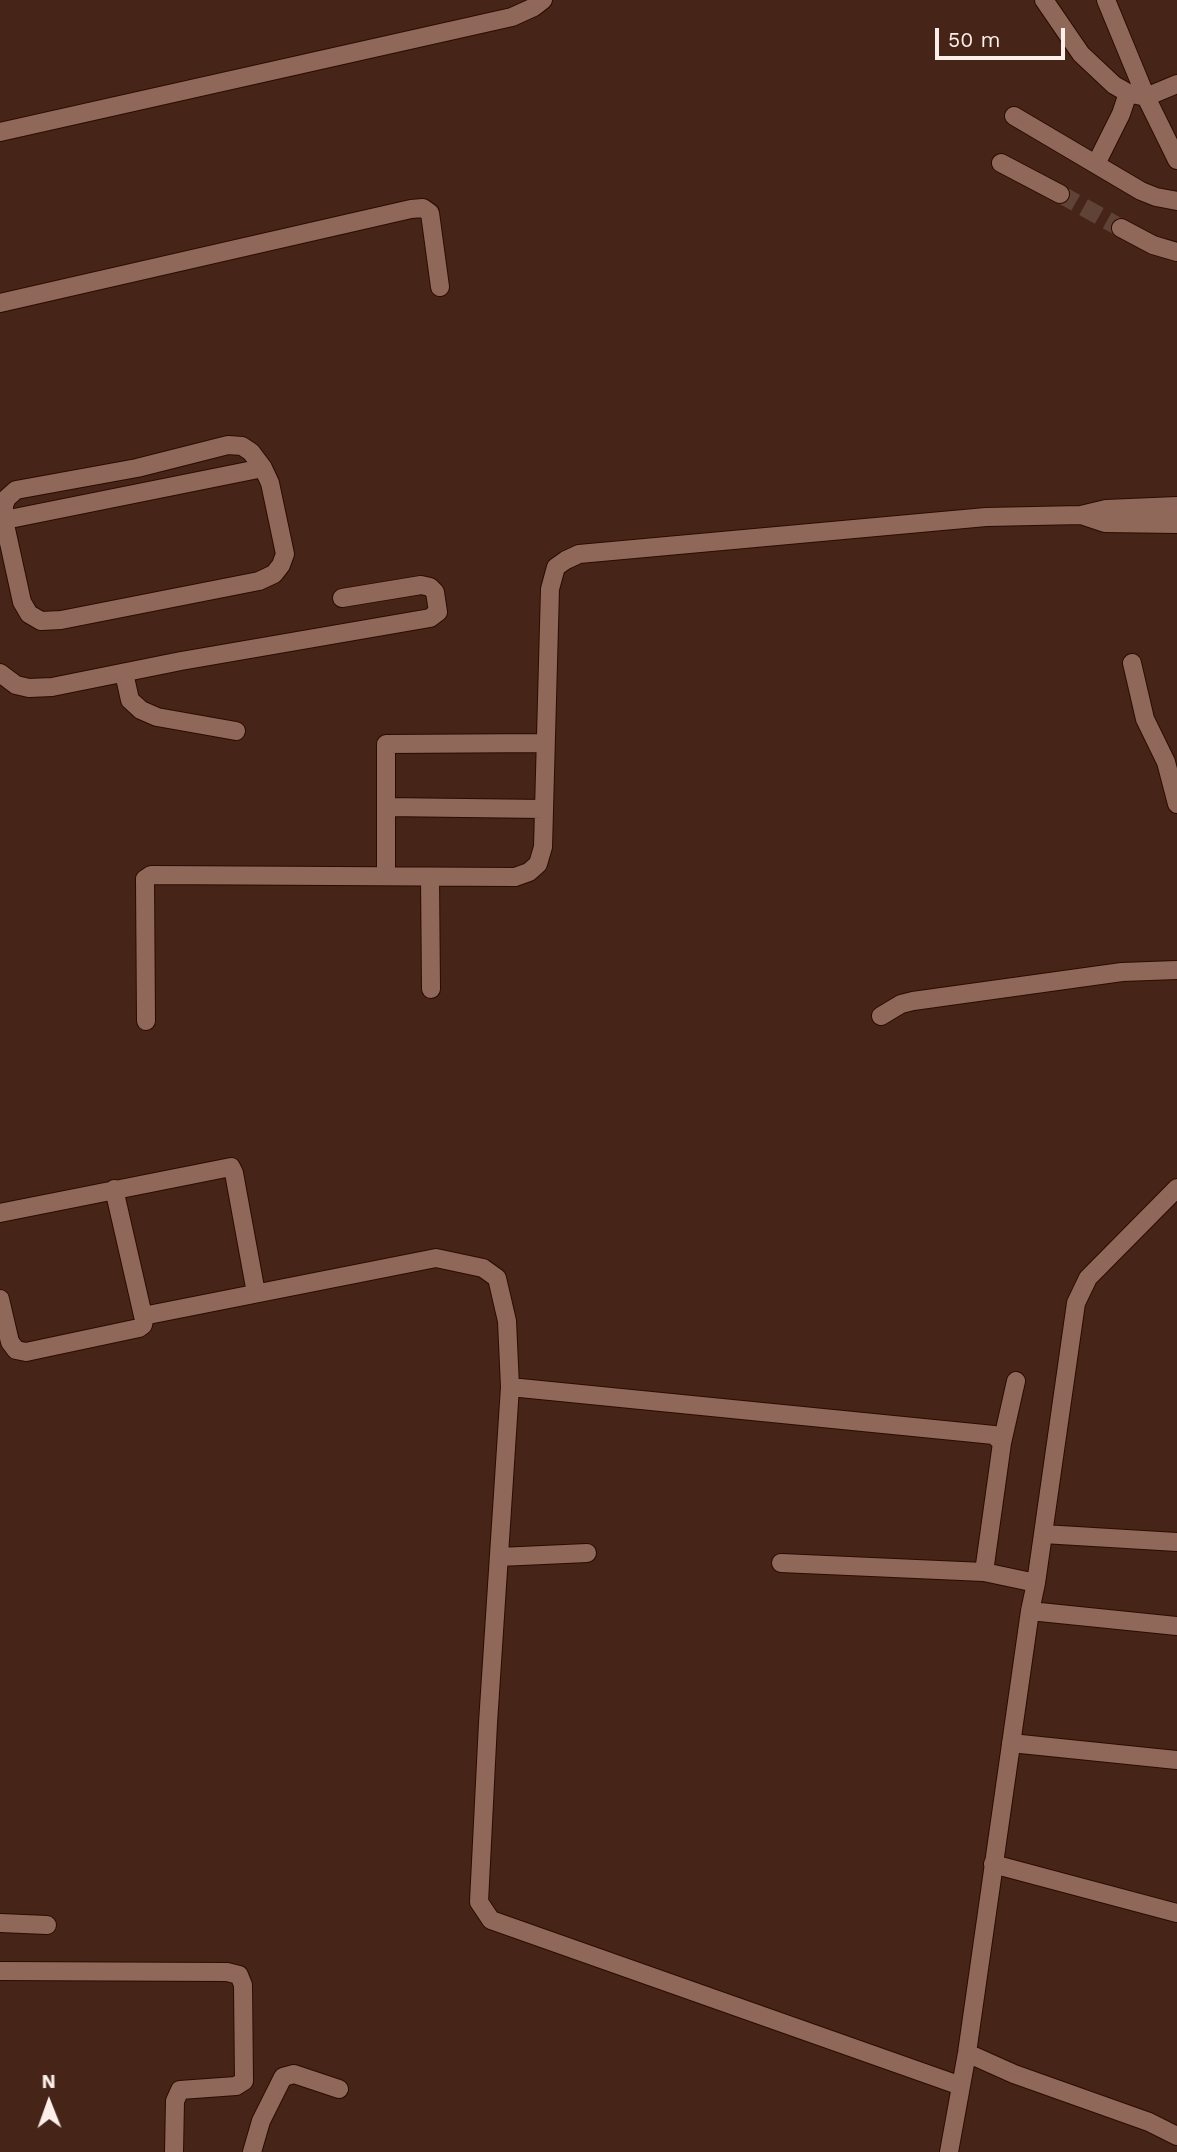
<!DOCTYPE html>
<style>
body{margin:0}
#map{position:relative;width:1177px;height:2152px;overflow:hidden;background:#462418;font-family:"Work Sans",sans-serif}
canvas{display:block}
.north{position:absolute;left:14px;top:2068px;width:70px;height:70px;-webkit-text-stroke:5px #462418;paint-order:stroke;rotate:359deg;font-size:19px;font-weight:700;line-height:28px;text-align:center;color:#fceee9}
.north::after{content:'';display:block;margin:auto;width:24px;height:32px;background:#fceee9;clip-path:polygon(50% 0,100% 100%,50% 72%,0 100%)}
.scale{position:absolute;left:935px;top:28px;width:130px;height:32px;box-sizing:border-box;border:4px solid #fceee9;border-top:0;padding-left:9px;font-size:21px;line-height:24px;white-space:nowrap;color:#fceee9;-webkit-text-stroke:5px #462418;paint-order:stroke}
</style>
<div id="map">
<canvas width="1177" height="2152"></canvas>
<div class="north">N</div>
<div class="scale">50 m</div>
</div>
<script>
const g = document.querySelector('canvas').getContext('2d');
g.lineJoin = 'round';
function poly(rows) {
  const path = new Path2D();
  for (const r of rows) {
    path.moveTo(r[0], r[1]);
    for (let i = 2; i < r.length; i += 2) path.lineTo(r[i], r[i + 1]);
  }
  return path;
}
function strokePath(path, color, width, dash) {
  g.strokeStyle = color;
  g.lineWidth = width;
  g.lineCap = dash ? 'butt' : 'round';
  g.setLineDash(dash || []);
  g.stroke(path);
}
strokePath(poly([
 [1060,194,1121,228]
]), '#614237', 18, [18, 9]);
const minor = poly([
 [1044,0,1081,54,1114,85,1128,93,1146,97,1177,84],
 [1106,0,1146,97,1177,160],
 [1014,116,1141,191,1156,197,1177,201],
 [0,132,512,17,534,7,543,0],
 [1001,163,1060,194],
 [1096,164,1121,114,1128,93],
 [1121,228,1153,245,1177,252],
 [0,303,411,209,423,208,430,213,440,287],
 [228,445,242,446,251,452,263,468,270,483,285,554,281,565,274,574,259,581,61,620,41,621,29,614,22,602,4,520,4,505,7,498,16,490,137,468,228,445],
 [1081,515,1105,523,1177,524],
 [0,521,263,468],
 [1132,663,1145,719,1166,762,1177,804],
 [0,673,16,685,29,688,52,687,181,661,430,618,438,612,435,592,430,587,421,585,342,598],
 [124,673,130,700,141,710,157,717,236,731],
 [386,807,544,809],
 [386,876,386,744,545,743],
 [430,877,431,989],
 [881,1016,901,1004,913,1001,1122,972,1177,970],
 [146,1021,145,879,151,875,515,877,529,872,538,864,543,847,550,589,556,567,566,560,579,554,986,517,1081,515,1106,509,1177,506],
 [0,1213,231,1167,234,1173,256,1293],
 [0,1299,10,1342,16,1350,26,1352,139,1328,143,1325,144,1320,114,1189],
 [143,1316,436,1258,483,1268,497,1278,507,1321,510,1387,488,1723,479,1902,491,1920,961,2086],
 [510,1387,994,1435,1002,1443,984,1572,1036,1583],
 [1002,1443,1016,1381],
 [1043,1534,1177,1542],
 [499,1557,587,1553],
 [781,1563,984,1572],
 [1030,1611,1177,1626],
 [1011,1743,1177,1760],
 [993,1864,1177,1913],
 [0,1923,47,1925],
 [0,1971,227,1972,239,1975,243,1985,244,2081,236,2086,180,2090,175,2101,174,2152],
 [967,2053,1014,2074,1149,2122,1177,2136],
 [252,2152,261,2121,283,2077,294,2074,339,2089],
 [949,2152,967,2053,1030,1611,1036,1583,1076,1303,1088,1278,1177,1188]
]);
strokePath(minor, '#2b0c02', 20);
strokePath(minor, '#90685a', 18);
</script>
